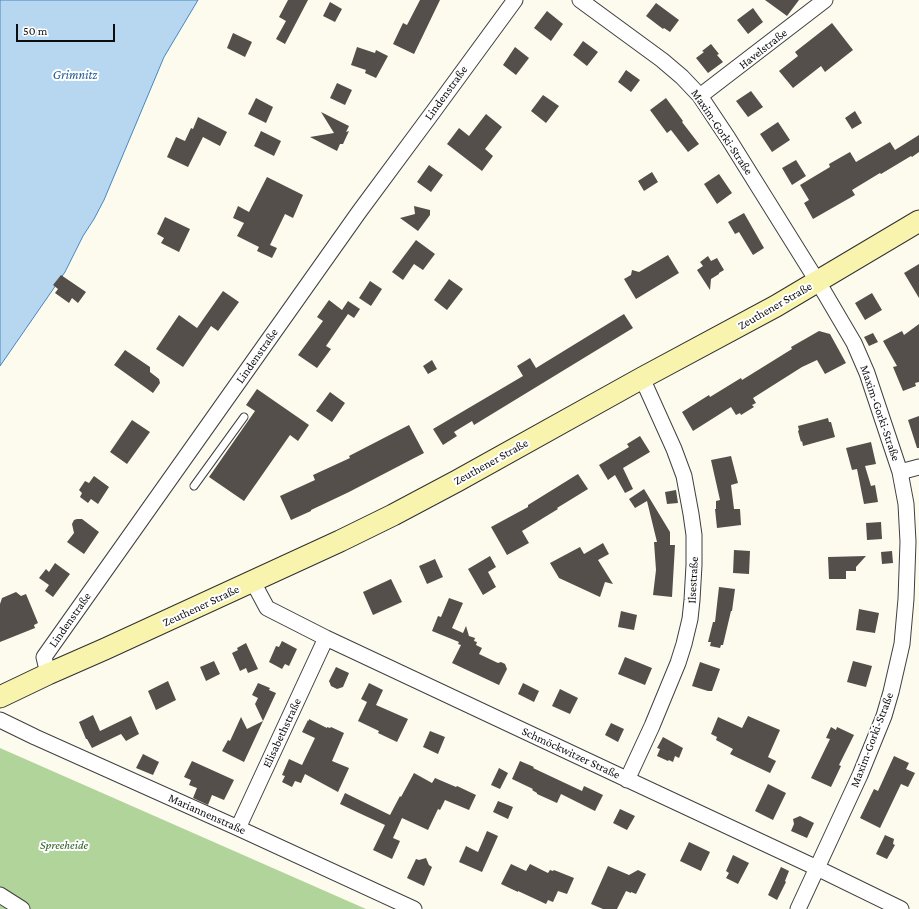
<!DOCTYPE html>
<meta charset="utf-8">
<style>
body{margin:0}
#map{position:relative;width:919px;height:909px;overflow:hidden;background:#fdfbee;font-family:"Crimson Pro",serif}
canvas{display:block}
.scale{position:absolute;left:16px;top:24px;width:99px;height:18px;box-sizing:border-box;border:2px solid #0d0d0d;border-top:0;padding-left:5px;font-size:12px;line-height:14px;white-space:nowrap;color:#0d0d0d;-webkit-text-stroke:3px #fff;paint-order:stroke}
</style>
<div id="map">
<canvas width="919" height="909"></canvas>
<div class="scale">50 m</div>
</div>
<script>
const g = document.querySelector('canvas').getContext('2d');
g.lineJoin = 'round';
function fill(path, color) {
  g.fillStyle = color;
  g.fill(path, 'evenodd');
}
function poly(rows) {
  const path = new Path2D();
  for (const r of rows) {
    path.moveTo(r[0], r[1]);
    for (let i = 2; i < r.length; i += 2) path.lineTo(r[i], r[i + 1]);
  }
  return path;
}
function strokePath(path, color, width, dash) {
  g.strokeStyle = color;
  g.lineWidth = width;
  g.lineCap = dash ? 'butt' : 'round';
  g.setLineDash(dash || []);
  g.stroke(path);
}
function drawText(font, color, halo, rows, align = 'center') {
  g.font = font + ' "Crimson Pro",serif';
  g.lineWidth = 4;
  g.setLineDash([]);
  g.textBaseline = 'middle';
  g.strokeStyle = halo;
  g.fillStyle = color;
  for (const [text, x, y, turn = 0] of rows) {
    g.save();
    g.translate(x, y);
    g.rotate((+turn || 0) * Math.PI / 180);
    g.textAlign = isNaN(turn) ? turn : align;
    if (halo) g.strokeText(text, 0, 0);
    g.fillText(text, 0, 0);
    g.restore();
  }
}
fill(poly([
 [0,748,366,909,0,909]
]), '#b1d49b');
const water = poly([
 [0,0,198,0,164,57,104,200,94,219,83,236,65,272,0,366,0,0]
]);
fill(water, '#b7d7f1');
strokePath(water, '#4487c1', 1);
fill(poly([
 [288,0,308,0,285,44,276,39,286,21,279,17],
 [420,0,440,0,414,54,393,44,403,23,407,25],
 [765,0,799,0,787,16],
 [330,2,342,9,335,22,323,16],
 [656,3,679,20,670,32,664,28,663,29,646,16],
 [753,8,763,22,748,34,737,20],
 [547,11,563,24,551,41,534,28],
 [832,23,853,50,825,72,821,66,793,88,779,71,798,56,795,52],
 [233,33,252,42,245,57,227,48],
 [583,41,598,52,587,66,573,55],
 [711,44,719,54,717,55,723,62,708,73,696,58,704,52,702,51],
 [357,47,375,53,376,50,388,56,376,78,365,73,366,70,351,65],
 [515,47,529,58,516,75,503,65],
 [626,70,640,80,631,92,618,82],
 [337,83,352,90,345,105,330,98],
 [751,91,763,107,748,117,736,101],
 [543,95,559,106,546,123,531,111],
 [256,98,273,107,266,123,248,114],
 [666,98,683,121,682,122,699,144,688,152,671,130,667,133,650,110],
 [855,111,862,123,852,129,845,118],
 [321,112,349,126,346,132,349,131,343,144,340,144,337,151,310,137,334,133],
 [486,114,502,127,485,149,493,156,482,171,447,144,459,128,469,136],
 [198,117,227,132,220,146,203,137,188,167,167,157,176,137,185,141,191,128,193,129],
 [778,122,790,140,772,152,760,134],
 [261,131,281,141,274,156,254,146],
 [919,135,919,152,912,157,911,156,881,174,880,173,852,190,855,195,813,219,804,203,809,200,800,185,830,167,829,164,850,152,856,162,890,142,895,150],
 [796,160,806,176,792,185,782,168],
 [429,165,443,175,431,192,417,182],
 [652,172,658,182,644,191,638,181],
 [719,174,732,193,717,204,704,184],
 [267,177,303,195,293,218,285,214,270,245,277,248,272,258,257,251,259,247,237,236,244,223,233,218,238,206,249,212],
 [414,206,430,210,430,215,418,231,400,218,415,214],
 [744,213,764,248,753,255,739,232,735,234,728,222],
 [165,217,190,229,179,252,161,243,164,238,157,234],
 [416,240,435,254,423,270,414,264,403,280,392,272],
 [668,255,679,273,636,299,624,279,631,275,632,270,639,272],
 [708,256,711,261,717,258,724,270,719,273,719,274,711,279,710,290,697,270,703,266,700,262],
 [919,264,919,298,904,273],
 [61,275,86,292,78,303,72,298,69,303,55,293,58,289,53,285],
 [449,279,463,289,447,310,434,300],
 [370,281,382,289,371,306,359,298],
 [223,291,239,302,218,331,211,326,183,367,156,349,179,315,197,328],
 [872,293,882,310,865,320,855,303],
 [329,300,342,310,348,301,360,309,354,318,348,314,326,346,331,349,317,368,298,355,323,321,317,317],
 [624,314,633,328,474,425,472,421,454,432,457,436,443,445,433,429,523,376,517,366,530,358,536,368],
 [919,324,919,382,915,383,916,386,903,391,893,367,897,366,883,341,902,331,904,335],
 [819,331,830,334,846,363,825,374,817,360,802,367,753,398,756,403,752,405,754,407,741,415,740,413,736,415,731,407,693,431,682,412,709,395,710,397,741,378,742,380,792,349,791,347],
 [873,333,878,342,869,346,864,337],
 [125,350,150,367,150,372,159,379,160,383,153,393,114,365],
 [432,360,437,369,428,374,423,366],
 [257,389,309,425,298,441,290,435,244,501,209,477,255,411,246,405],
 [330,392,345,403,332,422,316,411],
 [919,416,919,448,917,448,908,420],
 [828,418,829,422,831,422,835,437,803,446,802,441,801,442,798,431,799,430,798,426],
 [132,420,150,432,127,464,110,452],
 [409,425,424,453,349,492,311,510,311,511,291,520,280,496,315,480,313,475,350,458,349,456],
 [640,436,650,452,623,468,633,489,625,493,615,475,608,480,599,465,629,447,627,444],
 [871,442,876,464,865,466,871,486,875,485,878,502,864,504,857,469,852,470,846,448],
 [731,456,738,483,731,485,734,509,740,509,741,525,717,528,715,509,716,509,716,501,720,500,711,460],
 [578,474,588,489,557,508,558,509,522,531,529,543,507,555,491,527,528,507,528,505],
 [94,476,109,487,98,504,91,499,88,503,80,497,82,493,79,490,85,481,89,483],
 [644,489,670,532,670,545,675,545,672,597,653,595,656,570,654,542,657,542,647,501,635,508,629,499],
 [676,490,678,503,667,504,665,492],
 [77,519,82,519,99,532,84,554,67,542,74,533,72,524,74,520],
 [881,522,882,539,867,540,866,523],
 [603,543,609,554,598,560,613,584,605,582,600,597,559,578,550,563,580,547,584,554],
 [734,550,750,551,749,574,733,573],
 [892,551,893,563,882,564,881,552],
 [490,556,496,567,488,572,496,587,483,595,468,569],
 [866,556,856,567,856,571,846,571,846,579,829,579,828,557],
 [435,559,443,577,427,584,419,566],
 [55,563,70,574,53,597,45,591,49,585,39,578,46,569,49,572],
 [391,579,402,602,373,615,363,592],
 [719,587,735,589,732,611,731,611,723,645,721,645,720,648,710,646,711,642,708,642,713,622,715,622],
 [16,592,21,596,26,594,38,623,34,625,35,628,0,642,0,604,2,598],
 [449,598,463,603,452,628,463,633,466,626,469,636,475,638,474,641,477,642,476,645,482,648,479,654,498,663,501,662,505,664,507,669,499,685,452,663,461,645,458,644,459,642,432,631,438,616,441,617],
 [859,609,879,613,875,633,856,630],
 [621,611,637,615,634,630,618,627],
 [282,641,297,649,289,666,285,664,282,669,269,662,276,646,279,647],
 [246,643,258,669,248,673,246,668,240,671,232,653,238,650,237,648],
 [625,657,652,668,645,685,618,674],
 [214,661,220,674,206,681,200,667],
 [853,661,872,666,866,687,847,682],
 [700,662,720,669,712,691,708,691,692,686],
 [336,667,349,673,343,687,337,689,331,686,329,681],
 [168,681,176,700,156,710,148,691],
 [258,683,270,688,269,690,276,693,244,762,222,751,228,740,230,741,241,717,247,729,263,721,255,704,258,698,252,695],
 [369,683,383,690,376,705,408,719,397,742,378,733,379,731,358,721,367,702,361,699],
 [523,683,539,691,534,702,518,694],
 [560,689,578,698,570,714,552,706],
 [93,715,100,731,131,716,139,734,126,741,121,734,92,748,87,739,86,739,79,722],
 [748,716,780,730,768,757,776,761,770,773,730,754,733,749,716,740,717,737,711,734,718,717,742,728],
 [309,719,327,728,327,727,330,728,331,727,344,733,332,761,349,768,338,792,305,774,301,783,295,781,292,787,282,782,285,776,282,775,289,759,302,765,315,738,302,732,308,720,309,721],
 [611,723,624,729,618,742,605,735],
 [831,727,836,730,837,727,854,735,839,765,841,766,831,787,811,778,830,739,826,738],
 [430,731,445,737,438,754,423,747],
 [663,737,683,748,679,758,675,756,673,762,669,760,668,761,657,756,660,749,657,748],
 [143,754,159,762,153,775,136,768],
 [894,756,909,763,906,769,915,773,908,787,901,784,880,828,860,818,874,789,878,791],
 [192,761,234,780,224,800,212,795,208,805,193,798,197,788,189,785,191,780,184,777],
 [520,761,534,767,533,768,582,791,584,786,603,795,595,811,561,794,557,803,537,794,537,793,532,790,533,789,512,779],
 [499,768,508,773,500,789,491,785],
 [414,773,432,783,435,778,456,787,457,786,476,795,469,810,445,800,440,810,438,809,428,830,402,818,393,838,400,841,392,859,373,850,385,825,359,813,340,804,345,793,390,815,400,796,401,797],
 [768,784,786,793,773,820,755,811],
 [498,801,513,807,508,819,493,812],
 [620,809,635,816,627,830,613,823],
 [800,816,814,823,807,838,791,831,794,824,793,819],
 [487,831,498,836,482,872,459,862,466,846,478,852],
 [885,835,894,839,893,844,895,845,887,859,876,854],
 [689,842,710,852,701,871,680,861],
 [733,855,749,863,738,884,726,878,729,873,726,871],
 [426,858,429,865,432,867,424,886,407,878,416,859,419,860],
 [511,864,526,871,530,864,548,873,550,870,553,871,554,870,574,878,567,894,558,891,553,902,548,900,546,904,518,891,518,892,501,884],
 [608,866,629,875,638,870,646,874,636,894,631,892,631,893,626,891,617,909,603,909,591,904],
 [781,867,789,871,785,881,786,882,777,900,768,895]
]), '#544f4a');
const service = poly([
 [194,486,244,417]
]);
const minor = poly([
 [580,0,662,60,682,77,700,96,728,138,824,292,854,343,867,373,900,472,906,504,908,542,906,599,902,644,891,692,884,716,860,775,798,909],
 [700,96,825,0],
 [900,472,919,467],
 [253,582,267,608,326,638,620,776,817,868,901,909],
 [48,674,44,657,359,212,433,112,515,0],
 [0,720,35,737,238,828,414,909],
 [627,780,652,726,678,663,684,644,690,619,692,600,694,565,694,535,691,514,684,476,674,449,642,378],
 [238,828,326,638],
 [0,895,22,909]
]);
const secondary = poly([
 [0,697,48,674,105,649,340,541,393,515,457,481,642,378,776,306,919,221]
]);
strokePath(service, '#404040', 9);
strokePath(minor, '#404040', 17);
strokePath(secondary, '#2f2f2f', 23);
strokePath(service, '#fff', 7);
strokePath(minor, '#fff', 15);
strokePath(secondary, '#f8f4ae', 21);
drawText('12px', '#0d0d0d', '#fff', [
 ["Havelstraße",763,49,-38],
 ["Lindenstraße",446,93,-54],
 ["Maxim-Gorki-Straße",722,132,56],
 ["Zeuthener Straße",775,306,-30],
 ["Lindenstraße",257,356,-55],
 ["Maxim-Gorki-Straße",880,413,71],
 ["Zeuthener Straße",491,462,-29],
 ["Ilsestraße",693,580,-87],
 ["Zeuthener Straße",201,606,-25],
 ["Lindenstraße",70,620,-55],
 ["Elisabethstraße",282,733,-65],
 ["Maxim-Gorki-Straße",872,740,-69],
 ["Schmöckwitzer Straße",571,753,25],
 ["Mariannenstraße",207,814,24]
]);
drawText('italic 12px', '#2b5e23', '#fff', [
 ["Spreeheide",64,845]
]);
drawText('italic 13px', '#215a93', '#fff', [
 ["Grimnitz",75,75]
]);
</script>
